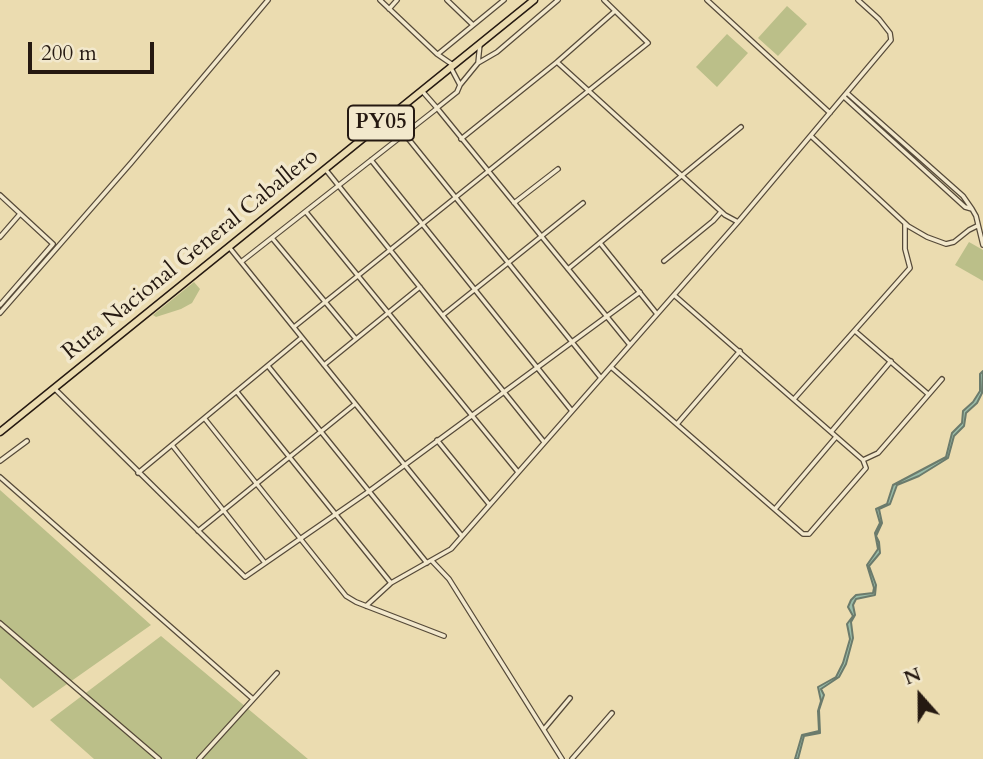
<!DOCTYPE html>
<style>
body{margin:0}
#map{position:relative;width:983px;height:759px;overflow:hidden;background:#ebdcb0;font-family:Cardo,serif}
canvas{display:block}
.north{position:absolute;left:885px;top:661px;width:70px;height:70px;-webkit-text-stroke:5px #f2e8cc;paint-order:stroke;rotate:339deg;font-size:19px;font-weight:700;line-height:28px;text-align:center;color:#251911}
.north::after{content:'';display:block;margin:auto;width:24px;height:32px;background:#251911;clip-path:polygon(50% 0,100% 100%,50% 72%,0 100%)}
.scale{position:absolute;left:28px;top:42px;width:126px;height:32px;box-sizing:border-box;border:4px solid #251911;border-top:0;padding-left:9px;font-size:21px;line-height:24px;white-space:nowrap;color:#251911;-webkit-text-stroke:5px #f2e8cc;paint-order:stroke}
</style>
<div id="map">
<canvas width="983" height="759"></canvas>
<div class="north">N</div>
<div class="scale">200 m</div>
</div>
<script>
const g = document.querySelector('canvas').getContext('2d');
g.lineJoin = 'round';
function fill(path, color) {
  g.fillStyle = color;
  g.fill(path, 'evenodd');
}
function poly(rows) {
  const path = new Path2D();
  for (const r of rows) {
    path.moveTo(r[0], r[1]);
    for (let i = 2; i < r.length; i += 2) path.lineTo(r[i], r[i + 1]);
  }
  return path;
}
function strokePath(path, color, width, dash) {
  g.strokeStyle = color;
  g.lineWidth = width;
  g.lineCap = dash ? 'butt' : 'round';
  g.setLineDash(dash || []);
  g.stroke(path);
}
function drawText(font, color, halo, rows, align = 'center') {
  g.font = font + ' Cardo,serif';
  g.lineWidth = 7;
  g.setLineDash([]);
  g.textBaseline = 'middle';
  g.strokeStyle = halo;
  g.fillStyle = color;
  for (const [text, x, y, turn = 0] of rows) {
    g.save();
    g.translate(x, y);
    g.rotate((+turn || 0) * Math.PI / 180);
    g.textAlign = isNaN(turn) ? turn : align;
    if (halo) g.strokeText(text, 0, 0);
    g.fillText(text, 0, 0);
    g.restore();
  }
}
fill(poly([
 [787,6,807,24,778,56,758,38],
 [727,34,748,53,717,87,696,67],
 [969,242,983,250,983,281,955,265],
 [194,282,200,289,192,303,181,309,156,317,153,315],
 [0,490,151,625,33,708,0,678],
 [161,636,308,759,94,759,50,720]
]), '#bbbf89');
const water = poly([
 [983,371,982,393,977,403,966,413,964,426,954,436,948,458,919,476,897,485,890,504,879,509,882,523,876,536,879,542,880,553,869,566,876,585,875,595,856,599,853,605,855,615,851,622,853,638,846,664,839,677,821,689,824,695,819,710,820,733,804,736,798,759,795,759,802,735,819,731,818,711,821,701,818,687,836,677,843,663,850,639,847,624,853,616,848,607,851,600,856,595,873,593,874,588,867,565,878,549,875,533,880,523,876,509,887,504,893,485,946,457,952,433,962,423,963,411,973,402,980,391,980,374,983,371]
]);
fill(water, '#99bca9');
strokePath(water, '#6b7b6c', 2);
const street = poly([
 [380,0,437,54,453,65],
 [447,0,473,25],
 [707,0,830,113],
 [389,9,397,0],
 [438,54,504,0],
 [557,62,725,215,738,222],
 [478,63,497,52,558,0],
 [451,68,460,85,457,92,437,108,630,345],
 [460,85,478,63,480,44],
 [844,97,965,207,972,209,963,196,847,93],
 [390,116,601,378],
 [811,136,908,226,927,237,946,244,954,242,969,230,977,226],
 [461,139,557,62,615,11],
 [371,160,572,411],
 [326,170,544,442],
 [0,195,53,244],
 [514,203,558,169],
 [972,209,976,216,983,245],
 [306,212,518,472],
 [0,237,20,214],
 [272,238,356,339],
 [600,243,657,314],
 [229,247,462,536],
 [664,261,713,221,721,212],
 [241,262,435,110,437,108,423,92],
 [568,269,741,127],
 [0,305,53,244],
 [0,313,131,163,268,0],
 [443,315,583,203],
 [294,327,648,43,604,0],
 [855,331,928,394],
 [324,365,420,287],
 [268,366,427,563],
 [611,367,803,534,809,534,866,468,863,460,674,295],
 [55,389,245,577,368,492,640,292],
 [237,392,391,583],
 [794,399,910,268,905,249,905,224],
 [205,419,346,596,356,602,444,636],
 [677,424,740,351],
 [831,432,891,361],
 [437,440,489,504],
 [172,445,265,563],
 [863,460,878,453,885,445,942,379],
 [0,461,27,441],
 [138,473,301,338],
 [0,477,253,699],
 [775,509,836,437],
 [198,531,355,404],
 [432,561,449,579,562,759],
 [366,606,391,583,451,549,738,222,891,40,890,33,879,19,858,0],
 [0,623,159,759],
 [544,729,570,698],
 [199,759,277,673],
 [572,759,612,713]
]);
const highway = poly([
 [0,432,534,0]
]);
strokePath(street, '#564a39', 6);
strokePath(highway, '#251911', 9);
strokePath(street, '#f2e8cc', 3.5);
strokePath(highway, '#ebdcb0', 6);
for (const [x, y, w] of [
 [381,123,66]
]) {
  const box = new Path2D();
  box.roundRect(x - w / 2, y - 17.5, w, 35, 5);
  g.fillStyle = '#f2e8cc';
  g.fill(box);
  strokePath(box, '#251911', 2);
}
drawText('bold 21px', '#251911', null, [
 ["PY05",381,123]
]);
drawText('23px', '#251911', '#f2e8cc', [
 ["Ruta Nacional General Caballero",191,255,-39]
]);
</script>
